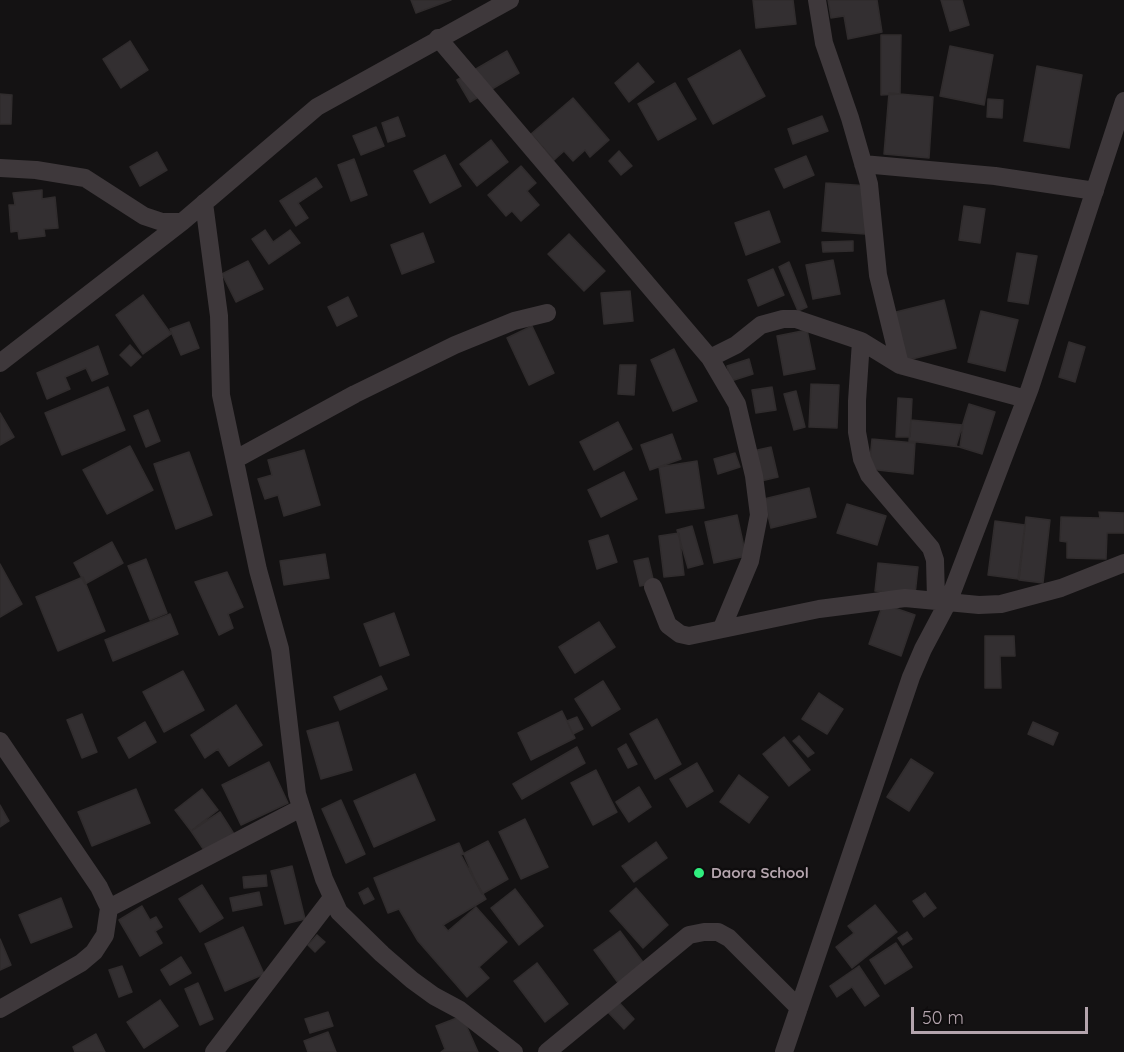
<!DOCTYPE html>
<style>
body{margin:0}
#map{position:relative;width:1124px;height:1052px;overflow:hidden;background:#141213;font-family:Quicksand,sans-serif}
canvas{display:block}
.scale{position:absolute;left:911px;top:1007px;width:177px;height:27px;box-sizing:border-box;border:3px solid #b4a4ad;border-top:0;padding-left:8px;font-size:18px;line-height:21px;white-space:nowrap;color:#b4a4ad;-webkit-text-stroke:4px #0f0d0e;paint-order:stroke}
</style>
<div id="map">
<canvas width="1124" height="1052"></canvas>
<div class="scale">50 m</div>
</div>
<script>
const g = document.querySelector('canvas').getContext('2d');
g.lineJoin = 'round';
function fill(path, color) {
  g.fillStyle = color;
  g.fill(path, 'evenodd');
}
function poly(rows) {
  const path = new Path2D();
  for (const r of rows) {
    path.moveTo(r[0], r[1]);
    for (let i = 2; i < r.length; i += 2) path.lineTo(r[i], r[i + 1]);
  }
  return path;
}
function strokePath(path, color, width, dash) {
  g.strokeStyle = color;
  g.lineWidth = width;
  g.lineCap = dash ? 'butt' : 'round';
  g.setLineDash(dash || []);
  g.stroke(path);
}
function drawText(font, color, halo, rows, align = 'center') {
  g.font = font + ' Quicksand,sans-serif';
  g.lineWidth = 4.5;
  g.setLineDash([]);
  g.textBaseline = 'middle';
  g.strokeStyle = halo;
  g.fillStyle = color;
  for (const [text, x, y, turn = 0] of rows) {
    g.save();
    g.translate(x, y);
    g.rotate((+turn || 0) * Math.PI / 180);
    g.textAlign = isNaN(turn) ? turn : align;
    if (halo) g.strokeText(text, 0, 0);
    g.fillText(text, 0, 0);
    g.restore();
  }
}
const building = poly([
 [411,0,451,0,416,13,411,0],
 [753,0,793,0,796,24,756,28,753,0],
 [828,0,877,0,882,32,848,39,844,16,831,18,828,0],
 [941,0,962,0,969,25,950,31,941,0],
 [881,35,901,35,900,94,881,95,881,35],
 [130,41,148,70,121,88,103,59,130,41],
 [950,46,993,55,984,105,940,96,950,46],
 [740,50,765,96,713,124,688,79,740,50],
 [507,51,519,73,470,102,457,80,507,51],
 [638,63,654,82,629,102,615,83,638,63],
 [1037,66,1082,75,1069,148,1024,141,1037,66],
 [675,83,696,119,658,140,638,104,675,83],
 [889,93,933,97,929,158,884,154,889,93],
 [0,94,12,95,11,124,0,124,0,94],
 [573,98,609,140,590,157,585,150,573,161,564,151,554,160,531,134,573,98],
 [988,99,1003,100,1002,118,987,117,988,99],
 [822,116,828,131,793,144,788,129,822,116],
 [398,117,405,136,388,142,382,123,398,117],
 [376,127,384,146,361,155,353,136,376,127],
 [491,140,508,162,477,186,460,164,491,140],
 [619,151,632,166,621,175,609,161,619,151],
 [157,152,167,170,140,186,130,167,157,152],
 [445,155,461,186,430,203,414,171,445,155],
 [806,156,814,175,784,188,775,169,806,156],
 [354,159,367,195,351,201,338,165,354,159],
 [521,166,536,183,527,191,539,205,521,221,512,211,506,216,488,195,521,166],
 [316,178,322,187,298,203,308,218,296,226,280,201,316,178],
 [826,183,869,186,865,234,822,231,826,183],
 [42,190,42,199,55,197,58,228,44,229,45,236,19,239,18,231,11,232,9,205,15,205,13,193,42,190],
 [964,206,985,209,980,243,959,240,964,206],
 [769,211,780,242,746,255,735,223,769,211],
 [265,230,273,242,290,230,300,243,269,264,252,239,265,230],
 [423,233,434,262,402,274,391,245,423,233],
 [569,234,605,271,584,291,548,254,569,234],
 [853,241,853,251,823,252,822,242,853,241],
 [1017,253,1037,256,1028,304,1008,301,1017,253],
 [833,260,840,294,813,299,806,265,833,260],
 [248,261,263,289,236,302,222,274,248,261],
 [789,262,807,307,798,311,779,267,789,262],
 [773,269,784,295,758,306,748,280,773,269],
 [630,291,633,321,604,324,601,293,630,291],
 [143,295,171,334,143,354,116,315,143,295],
 [348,297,357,316,337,326,328,307,348,297],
 [944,300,956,348,904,361,892,313,944,300],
 [981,311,1018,320,1005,371,968,362,981,311],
 [189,322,199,348,181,355,170,329,189,322],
 [532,326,554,373,529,385,507,338,532,326],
 [807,330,815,369,784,375,777,336,807,330],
 [1069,342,1085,347,1075,382,1059,377,1069,342],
 [130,345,141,357,131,366,120,355,130,345],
 [98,346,108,374,92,381,86,368,65,377,70,389,47,399,37,373,98,346],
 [674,349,697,401,673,411,651,360,674,349],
 [749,359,753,374,731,381,727,366,749,359],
 [620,365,636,365,634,395,618,394,620,365],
 [811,384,839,385,837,428,809,427,811,384],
 [108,387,125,430,62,455,45,413,108,387],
 [772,387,776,410,756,413,752,390,772,387],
 [796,391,805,427,794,430,784,394,796,391],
 [898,398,912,399,910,437,896,437,898,398],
 [969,404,995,412,982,454,956,446,969,404],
 [148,410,160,441,146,447,134,416,148,410],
 [0,413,14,437,0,445,0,413],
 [911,420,963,425,960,447,909,441,911,420],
 [618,422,632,449,594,470,580,442,618,422],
 [672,434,681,459,650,470,641,445,672,434],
 [872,439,915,443,913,474,869,469,872,439],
 [130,446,153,490,107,514,83,470,130,446],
 [771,447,778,477,761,481,753,451,771,447],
 [304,450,320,505,284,516,278,495,265,499,258,479,272,475,268,460,304,450],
 [189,452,212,515,176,529,154,464,189,452],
 [735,453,740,467,718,474,714,459,735,453],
 [697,461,704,508,666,513,659,467,697,461],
 [624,472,637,499,601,517,588,490,624,472],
 [809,488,816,517,771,528,764,499,809,488],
 [847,504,886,516,877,545,837,533,847,504],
 [1099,512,1124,513,1124,533,1107,533,1106,559,1067,558,1067,542,1060,541,1061,517,1100,518,1099,512],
 [737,515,746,556,714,563,705,522,737,515],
 [1026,517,1050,520,1043,583,1019,580,1026,517],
 [995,521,1025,525,1018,579,988,575,995,521],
 [692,526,703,564,688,568,677,530,692,526],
 [679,533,684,575,664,577,659,536,679,533],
 [608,535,617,562,597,569,589,541,608,535],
 [112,542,123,563,85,584,74,563,112,542],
 [325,554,329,578,284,585,280,561,325,554],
 [648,558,654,583,640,586,634,561,648,558],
 [146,559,167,613,150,620,128,566,146,559],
 [878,563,918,567,915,595,875,591,878,563],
 [0,564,22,604,0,617,0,564],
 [227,572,243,607,228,614,233,628,219,635,195,582,227,572],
 [83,577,105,631,58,651,36,597,83,577],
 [883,604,915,615,901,656,869,644,883,604],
 [394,613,409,655,380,666,364,624,394,613],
 [170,614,178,634,113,661,105,640,170,614],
 [599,622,615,647,575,673,559,647,599,622],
 [985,636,1014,636,1015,656,1000,656,1001,688,985,688,985,636],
 [183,671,204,710,164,732,143,692,183,671],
 [381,676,387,689,340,710,334,697,381,676],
 [603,681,620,709,592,726,575,699,603,681],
 [819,693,843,709,827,734,802,719,819,693],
 [236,705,262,745,229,766,218,749,205,758,191,735,236,705],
 [562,711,575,738,531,760,518,733,562,711],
 [82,714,97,752,82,758,67,720,82,714],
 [577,717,583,729,573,734,567,721,577,717],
 [657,719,681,764,655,779,630,734,657,719],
 [145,722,156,742,129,758,118,738,145,722],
 [338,722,352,770,321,779,307,731,338,722],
 [1033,722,1058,733,1053,745,1028,734,1033,722],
 [799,736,814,753,808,757,793,741,799,736],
 [784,737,810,770,789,786,763,754,784,737],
 [626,744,637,764,628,768,618,749,626,744],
 [577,747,585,763,522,799,513,784,577,747],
 [911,759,933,773,909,811,887,797,911,759],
 [269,762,288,803,241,825,222,785,269,762],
 [697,763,713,791,687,807,670,779,697,763],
 [596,770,617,812,593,825,571,783,596,770],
 [415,774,435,820,374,847,354,801,415,774],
 [739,775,768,797,749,823,720,802,739,775],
 [639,787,651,807,629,822,616,802,639,787],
 [136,789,150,823,92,846,78,812,136,789],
 [202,789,218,810,191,831,175,810,202,789],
 [341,800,365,854,346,863,322,809,341,800],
 [0,805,9,821,0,827,0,805],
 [220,812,234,834,206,853,191,831,220,812],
 [525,819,548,867,521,879,499,832,525,819],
 [488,841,508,879,482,894,461,855,488,841],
 [656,842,667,858,634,882,622,866,656,842],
 [459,843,474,878,486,899,443,925,448,931,476,907,507,942,479,967,489,978,467,997,418,941,399,909,388,913,374,878,459,843],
 [292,866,305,919,285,924,271,871,292,866],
 [266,875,267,886,244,888,243,877,266,875],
 [202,885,223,918,200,932,179,899,202,885],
 [368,888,374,899,364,904,359,893,368,888],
 [636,888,668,925,643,948,610,911,636,888],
 [515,889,543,926,519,945,491,908,515,889],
 [259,892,262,905,233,911,230,898,259,892],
 [925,893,936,908,924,917,913,901,925,893],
 [61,898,72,927,31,943,19,915,61,898],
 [875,905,897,932,852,968,836,947,854,933,848,926,875,905],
 [142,906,150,920,156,917,162,927,155,931,162,943,140,956,119,920,142,906],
 [243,927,264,974,225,991,205,944,243,927],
 [620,931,645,965,619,984,594,950,620,931],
 [907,932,912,939,903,945,898,938,907,932],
 [317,935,325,942,315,952,308,945,317,935],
 [0,939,11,965,0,970,0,939],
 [896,943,912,967,885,984,870,960,896,943],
 [181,957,191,973,170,985,161,970,181,957],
 [537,963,568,1004,545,1022,514,981,537,963],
 [122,966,132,992,119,997,109,970,122,966],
 [859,966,879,996,865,1006,852,987,837,997,830,986,859,966],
 [198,983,213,1019,200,1025,185,989,198,983],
 [616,999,634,1019,624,1029,605,1009,616,999],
 [160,1000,178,1026,144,1048,127,1022,160,1000],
 [328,1012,333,1026,310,1033,305,1019,328,1012],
 [462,1016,478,1052,441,1052,445,1049,436,1026,462,1016],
 [328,1032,336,1052,308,1052,304,1041,328,1032],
 [96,1034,105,1052,75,1052,73,1047,96,1034]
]);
fill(building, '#332f31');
strokePath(building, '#302c2d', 1.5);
strokePath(poly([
 [817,0,824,43,850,118,869,184,878,275,900,365],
 [438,38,710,358,737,404,754,476,759,515,750,561,722,628],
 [863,164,995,176,1095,191],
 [0,168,36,170,85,178,144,216,162,222,182,222],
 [204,203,219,316,221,395,258,570,280,649,297,794,324,879,339,912,382,954,412,980,434,996,460,1010,514,1052],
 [861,341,857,401,857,432,862,459,869,475,931,548,935,560,936,599],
 [710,358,736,345,761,325,783,319,796,319,861,341,900,365,1026,399],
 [0,363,182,222,317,107,510,0],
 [236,459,355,394,455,345,514,321,547,313],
 [653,587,668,625,680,634,689,636,819,609,905,598,979,605,1001,604,1061,588,1124,563],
 [0,741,99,887,109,908,105,935,94,952,81,963,0,1009],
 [109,908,301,808],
 [214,1052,331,899],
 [547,1052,689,935,704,932,718,932,729,938,799,1008],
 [784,1052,911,677,923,649,949,600,1030,388,1124,101]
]), '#3e383b', 18);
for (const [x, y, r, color] of [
 [699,873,6,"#30ee7f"]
]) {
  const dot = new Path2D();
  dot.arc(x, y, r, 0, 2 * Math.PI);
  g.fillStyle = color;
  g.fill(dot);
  strokePath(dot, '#0f0d0e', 2);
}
drawText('bold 15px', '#b4a4ad', '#0f0d0e', [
 ["Daora School",711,873]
], 'left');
</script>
